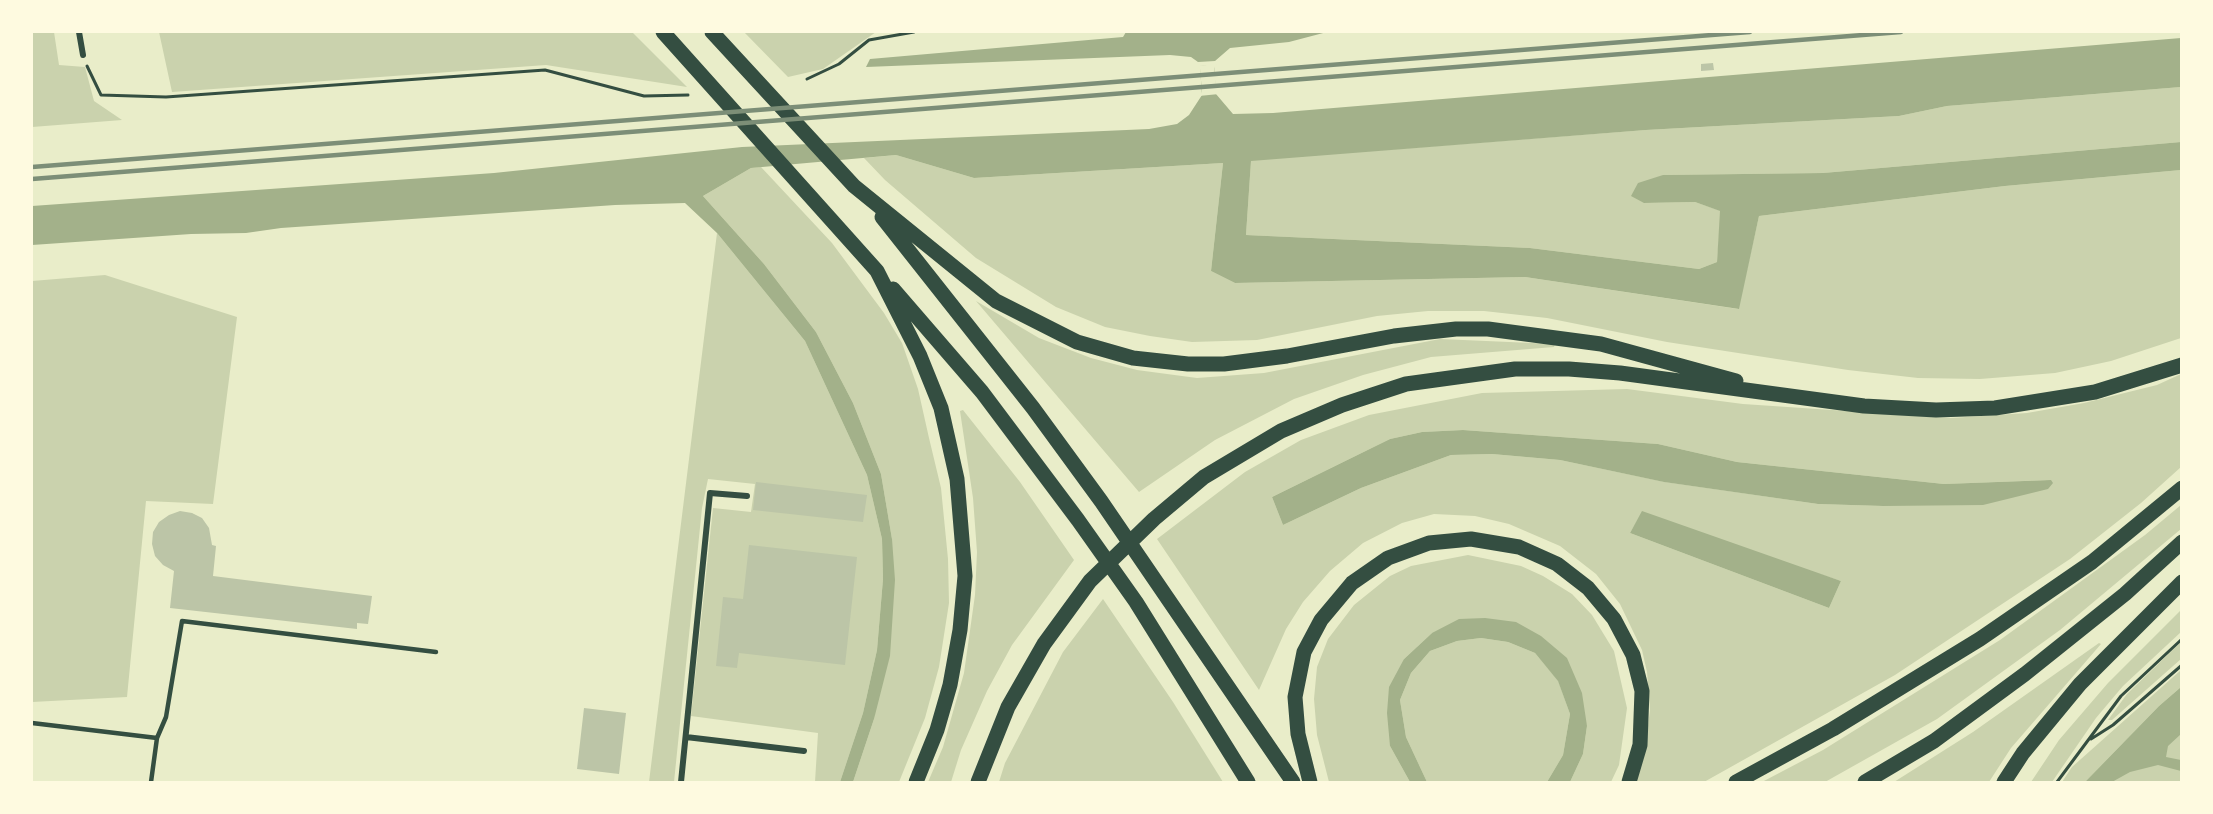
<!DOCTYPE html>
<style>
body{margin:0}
#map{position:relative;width:2213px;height:814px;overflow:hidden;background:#e9edc9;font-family:"Fira Sans",sans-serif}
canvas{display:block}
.frame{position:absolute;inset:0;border:33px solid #fefae0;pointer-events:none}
</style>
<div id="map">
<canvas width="2213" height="814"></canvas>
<div class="frame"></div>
</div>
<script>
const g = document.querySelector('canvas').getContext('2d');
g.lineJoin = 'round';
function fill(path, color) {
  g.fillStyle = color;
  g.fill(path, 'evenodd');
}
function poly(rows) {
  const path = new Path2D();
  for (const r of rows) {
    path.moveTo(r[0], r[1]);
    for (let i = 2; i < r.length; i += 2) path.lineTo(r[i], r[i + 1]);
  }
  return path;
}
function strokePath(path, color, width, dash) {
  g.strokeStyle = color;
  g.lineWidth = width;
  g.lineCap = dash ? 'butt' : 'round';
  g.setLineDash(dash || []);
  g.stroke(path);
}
fill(poly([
 [32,32,54,32,59,65,85,67,94,101,122,120,32,127],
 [159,32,632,32,687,87,546,65,172,92],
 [744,32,876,32,823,69,788,77],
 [2181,87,2181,142,1823,173,1663,175,1644,203,1695,202,1721,211,1717,262,1699,269,1530,248,1246,235,1251,160,1646,130,1899,116,1947,106],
 [896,155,974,178,1223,163,1211,271,1235,283,1525,277,1738,309,1759,216,2005,186,2181,170,2181,338,2111,361,2055,373,1980,379,1918,378,1848,370,1667,342,1547,318,1484,311,1428,311,1377,316,1257,340,1192,342,1150,336,1105,327,1056,307,976,258,885,180,864,158],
 [761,167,832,243,884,313,902,343,918,389,929,438,941,488,948,559,949,603,939,667,925,718,899,782,853,782,874,719,892,539,881,474,853,403,816,332,764,264,703,196,751,168],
 [717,233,805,341,867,475,882,539,883,579,877,650,863,713,840,782,815,782,818,733,691,716,713,508,751,512,755,484,708,479,702,508,674,782,649,782],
 [105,275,237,317,213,504,146,501,127,697,32,702,32,281],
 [976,301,1039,338,1091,358,1137,370,1197,378,1264,373,1440,339,1555,344,1554,347,1431,357,1363,375,1294,399,1215,440,1139,492],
 [2181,374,2181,467,2141,503,2070,559,1895,675,1704,782,1635,782,1644,757,1650,710,1647,672,1642,650,1620,604,1596,574,1560,546,1509,524,1475,516,1434,514,1402,523,1363,543,1330,571,1303,602,1286,629,1259,690,1157,539,1245,472,1301,440,1369,415,1482,393,1627,389,1743,404,1951,418,2027,413,2084,403,2157,385],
 [1463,430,1658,444,1737,462,1944,484,2050,480,1883,506,1818,504,1742,493,1665,482,1560,460,1492,454,1451,455,1361,488,1283,525,1272,497,1390,439,1422,432],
 [1640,516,1841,581,1829,608,1630,533],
 [963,410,1020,482,1074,560,1012,645,987,691,961,750,951,782,928,782,943,747,964,673,975,595,977,552,973,498,960,411],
 [2181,505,2181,529,2060,630,1937,719,1825,782,1762,782,1823,750,2000,640,2145,535],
 [1468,555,1521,566,1543,576,1572,594,1592,615,1614,651,1627,708,1619,765,1611,782,1570,782,1583,754,1587,726,1541,637,1432,633,1404,659,1390,746,1410,782,1329,782,1317,735,1314,699,1317,667,1328,639,1354,605,1390,576,1411,566],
 [1103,599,1173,702,1223,782,999,782,1005,763,1063,652],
 [2181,610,2181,632,2123,686,2096,718,2052,782,2031,782,2059,740,2108,683],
 [1481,638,1508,642,1535,653,1558,680,1570,714,1563,755,1547,782,1427,782,1406,737,1400,700,1411,673,1430,651,1457,641],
 [2181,642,2181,659,2112,720,2108,720,2127,694],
 [2099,643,2101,644,2011,748,1989,782,1894,782,1973,732],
 [2181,670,2181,687,2159,706,2085,782,2062,782,2072,767],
 [2181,689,2181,782,2088,782]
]), '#cad2ad');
fill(poly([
 [1126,32,1327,32,1289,42,1230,48,1215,61,1198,62,1191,57,1170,55,866,67,870,59,1123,37],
 [2181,38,2181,87,1947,106,1899,116,1646,130,1251,161,1246,235,1530,248,1699,269,1717,262,1720,211,1695,202,1644,203,1631,196,1638,183,1663,175,1823,173,2181,142,2181,170,2005,186,1759,216,1739,309,1525,277,1235,283,1211,271,1223,163,974,178,896,155,751,168,703,196,764,264,816,332,853,403,881,474,892,539,895,580,890,656,874,719,853,782,840,782,863,713,877,650,883,579,882,539,867,475,805,341,717,233,685,203,615,205,281,228,246,233,191,234,32,245,32,206,494,173,742,147,1149,129,1177,124,1189,115,1202,95,1200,66,1214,65,1216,94,1233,114,1273,113],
 [1463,430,1658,444,1737,462,1944,484,2051,480,2053,483,2048,489,1983,505,1883,506,1818,504,1664,482,1560,460,1492,454,1451,455,1361,488,1283,525,1272,497,1390,439,1422,432],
 [1642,511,1841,581,1829,608,1630,533],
 [1485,618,1516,622,1541,636,1567,658,1582,693,1587,726,1583,754,1570,782,1547,782,1563,755,1570,714,1558,681,1535,653,1508,642,1481,638,1457,641,1430,651,1411,673,1400,700,1406,737,1427,782,1410,782,1390,746,1387,713,1389,687,1404,659,1432,633,1459,619],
 [2181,687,2181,734,2168,746,2166,757,2181,760,2181,771,2158,765,2130,772,2112,782,2085,782,2159,706]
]), '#a3b18a');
fill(poly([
 [1217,64,1214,68,1216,85,1219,94,1199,96,1202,92,1200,69,1197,66]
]), '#e9edc9');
fill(poly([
 [1713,63,1714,70,1701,71,1701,64],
 [756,482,867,495,863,522,753,510],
 [180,511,192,513,202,518,209,528,212,545,216,546,213,576,372,596,368,624,357,623,357,629,170,608,174,571,163,565,155,556,152,544,153,532,159,522,169,515],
 [749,545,857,557,845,665,739,653,737,668,716,666,723,597,743,599],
 [584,708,626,713,619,774,577,769]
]), '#bcc5a7');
strokePath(poly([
 [87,66,101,95,166,97,545,70,644,96,688,95],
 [807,79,839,64,869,40,914,32],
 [2091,739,2113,725,2182,665],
 [2057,782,2121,696,2182,639]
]), '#344e41', 3);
strokePath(poly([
 [32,723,157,738,151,782],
 [157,738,166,717,182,621,436,652]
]), '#344e41', 4.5);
strokePath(poly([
 [79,32,83,55],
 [686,737,804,751],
 [681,782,710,493,747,496]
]), '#344e41', 6);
strokePath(poly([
 [663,32,877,271,920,356,941,408,957,479,965,576,960,630,950,685,937,730,916,782],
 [712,32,854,186,996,301,1077,342,1133,358,1188,364,1224,364,1287,356,1394,336,1456,329,1488,329,1601,344,1736,381],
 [882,217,1033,408,1101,501,1293,782],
 [893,289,982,392,1078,520,1136,602,1248,782],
 [978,782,1008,707,1044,644,1090,581,1154,519,1204,477,1281,431,1342,405,1406,384,1515,369,1569,369,1620,373,1864,406,1936,410,1995,408,2095,392,2182,365],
 [1310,782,1298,734,1295,697,1304,652,1321,620,1352,583,1388,558,1429,543,1471,539,1519,547,1557,564,1588,588,1614,619,1633,655,1642,691,1640,745,1629,782],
 [1736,782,1833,729,1980,639,2092,562,2182,488],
 [1865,782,1934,741,2025,674,2125,594,2182,542],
 [2004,782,2023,753,2080,684,2182,582]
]), '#344e41', 15);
strokePath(poly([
 [32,167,1750,32],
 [32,179,1901,32]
]), '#7c8e77', 4.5);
</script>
